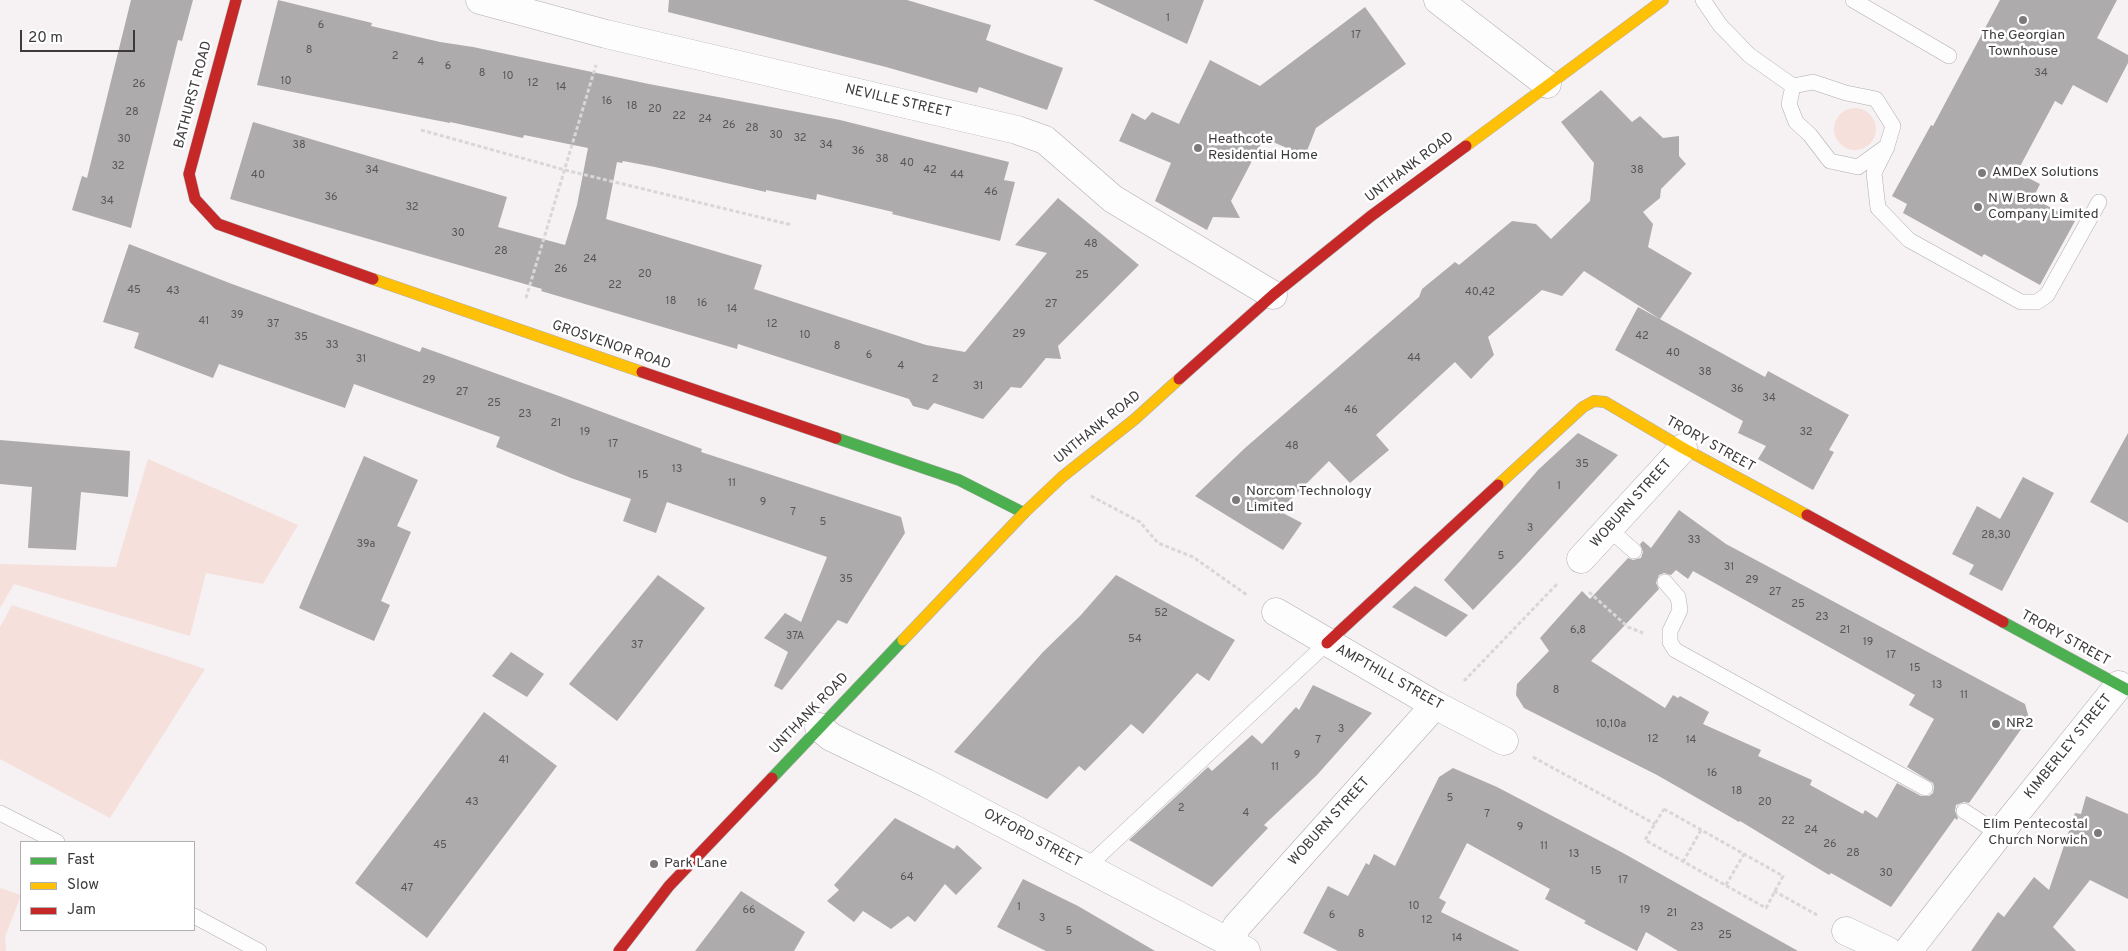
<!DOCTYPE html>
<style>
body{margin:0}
#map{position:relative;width:2128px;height:951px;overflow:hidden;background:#f6f1f3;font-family:Overpass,sans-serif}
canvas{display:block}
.legend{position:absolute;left:20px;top:841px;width:175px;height:90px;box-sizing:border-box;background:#fff;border:1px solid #b1b0b1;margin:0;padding:6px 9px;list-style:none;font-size:15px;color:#3d3a3b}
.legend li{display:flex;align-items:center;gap:10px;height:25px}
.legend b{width:25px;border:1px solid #b1b0b1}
.scale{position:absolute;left:20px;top:30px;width:115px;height:22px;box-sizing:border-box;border:2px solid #3d3a3b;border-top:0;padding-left:6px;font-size:15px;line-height:18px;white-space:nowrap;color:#3d3a3b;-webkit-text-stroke:4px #fff;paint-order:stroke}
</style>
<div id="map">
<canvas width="2128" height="951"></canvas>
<ul class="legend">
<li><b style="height:6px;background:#4caf50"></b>Fast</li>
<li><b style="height:6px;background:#ffc107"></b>Slow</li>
<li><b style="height:6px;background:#c62828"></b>Jam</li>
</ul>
<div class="scale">20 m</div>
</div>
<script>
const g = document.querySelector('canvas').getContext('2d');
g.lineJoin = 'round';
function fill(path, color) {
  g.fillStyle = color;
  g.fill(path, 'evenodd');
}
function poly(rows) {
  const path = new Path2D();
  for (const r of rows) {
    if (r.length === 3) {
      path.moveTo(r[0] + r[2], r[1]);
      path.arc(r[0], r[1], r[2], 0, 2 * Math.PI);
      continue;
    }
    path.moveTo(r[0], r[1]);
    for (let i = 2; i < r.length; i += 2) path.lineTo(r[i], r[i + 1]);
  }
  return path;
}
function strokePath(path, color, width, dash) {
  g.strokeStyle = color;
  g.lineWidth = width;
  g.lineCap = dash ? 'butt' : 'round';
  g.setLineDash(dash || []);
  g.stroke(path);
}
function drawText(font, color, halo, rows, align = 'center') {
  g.font = font + ' Overpass,sans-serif';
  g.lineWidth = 5;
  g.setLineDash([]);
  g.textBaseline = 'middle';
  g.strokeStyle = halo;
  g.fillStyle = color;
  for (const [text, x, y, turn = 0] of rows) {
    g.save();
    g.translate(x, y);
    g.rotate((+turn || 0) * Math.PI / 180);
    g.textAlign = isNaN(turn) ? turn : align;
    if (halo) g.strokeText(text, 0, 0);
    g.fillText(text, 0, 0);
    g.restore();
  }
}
fill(poly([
 [1855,129,21],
 [148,459,298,525,263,584,206,573,190,636,14,584,0,608,0,564,116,567],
 [12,605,205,669,110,818,0,759,0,627],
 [0,888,21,895,5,937,6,951,0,951]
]), '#f6e0dc');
fill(poly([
 [131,0,193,0,182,41,178,40,131,228,72,210,82,176,87,178],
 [278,0,372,23,371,26,440,42,473,47,649,84,840,120,1009,162,1004,180,1015,182,1000,241,892,214,893,212,817,194,816,200,766,190,766,192,655,167,623,161,622,163,617,162,606,219,762,265,754,289,926,345,965,352,1047,253,1015,245,1058,198,1139,265,1058,346,1061,359,1046,358,1021,388,1011,387,983,419,934,403,928,410,913,406,909,399,738,344,737,349,541,291,542,289,230,199,253,122,507,197,498,227,565,245,577,205,588,148,524,135,523,138,450,122,450,123,257,85],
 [669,0,907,0,991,25,986,40,1063,68,1047,110,979,87,977,93,886,67,668,12],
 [1093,0,1204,0,1187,44],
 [2000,0,2117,0,2097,38,2128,55,2128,63,2107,103,2073,85,2062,105,2055,101,2017,172,2040,184,2033,198,2075,221,2040,285,1984,254,1982,257,1903,213,1907,204,1892,196,1931,125,1933,126],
 [1365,7,1406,64,1316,128,1305,156,1264,138,1231,201,1240,218,1213,217,1207,230,1155,201,1171,163,1119,141,1132,113,1145,120,1152,112,1179,124,1210,60,1260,86],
 [1601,90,1632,122,1640,116,1663,138,1679,136,1679,156,1686,164,1661,189,1660,198,1643,212,1653,224,1648,247,1692,273,1660,319,1584,271,1562,296,1542,290,1488,337,1494,355,1471,379,1455,362,1376,435,1389,450,1350,483,1329,461,1279,511,1302,523,1283,550,1195,496,1245,448,1419,297,1422,289,1455,262,1459,265,1512,221,1536,224,1551,239,1590,201,1594,163,1561,122],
 [129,244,232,284,420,352,422,347,559,396,702,449,701,452,901,517,905,533,847,624,838,620,782,690,774,686,788,652,764,638,785,613,801,622,827,557,667,502,656,533,623,521,631,499,571,478,496,447,500,437,354,384,345,408,219,364,213,378,134,348,139,333,103,322],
 [1638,307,1765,377,1768,371,1849,415,1829,450,1834,452,1813,490,1758,459,1766,446,1738,433,1743,421,1615,350],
 [1578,433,1618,455,1522,559,1473,610,1444,580,1538,470],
 [2128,433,2128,523,2090,502],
 [0,440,130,451,128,497,81,492,76,550,28,548,32,487,0,484],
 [364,456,418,480,397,526,411,532,381,601,390,605,374,641,299,608],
 [2023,477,2054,493,2002,591,1969,574,1974,565,1952,554,1977,506,2000,519],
 [1679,510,1726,544,2025,704,2029,718,1969,803,1964,802,1956,805,1955,811,1958,818,1957,820,1955,818,1891,907,1831,873,1829,875,1740,821,1739,822,1657,775,1524,708,1516,695,1517,684,1549,651,1540,638,1582,591,1590,599,1628,558,1633,560,1641,558,1643,552,1640,544,1643,541,1651,548],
 [1676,570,1688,579,1693,571,1915,695,1909,705,1934,719,1907,767,1933,783,1934,787,1933,793,1929,796,1921,796,1897,783,1877,818,1865,810,1863,814,1810,785,1812,780,1758,756,1761,750,1703,724,1709,712,1680,696,1678,698,1673,695,1665,708,1591,661,1659,589,1656,583,1659,575,1664,573,1671,575],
 [658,575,705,608,617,721,569,684],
 [1116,575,1235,640,1209,681,1197,673,1143,734,1131,724,1085,771,1079,766,1047,799,954,752,1043,652,1080,616],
 [1415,586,1468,615,1446,637,1392,607],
 [511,652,544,674,527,697,492,676],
 [1313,685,1372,713,1317,775,1264,825,1268,828,1212,887,1129,840,1208,767,1212,771,1252,735,1262,744,1296,707,1299,710],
 [484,712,557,766,427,938,355,883],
 [1453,768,1497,787,1623,853,1798,951,1678,951,1646,932,1637,951,1584,923,1586,921,1545,899,1550,889,1467,843,1439,898,1446,902,1441,912,1520,951,1338,951,1303,933,1328,886,1348,896,1366,863,1369,865,1374,854,1395,866,1439,777],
 [2086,796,2128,814,2128,899,2090,880,2053,927,2076,951,1971,951,1998,912,2004,917,2034,877,2049,890,2075,813,2081,814],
 [895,818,954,849,957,845,982,868,956,895,945,884,915,922,908,916,891,929,863,911,854,922,827,901,839,890,834,885],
 [1023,879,1078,906,1155,951,1046,951,997,927],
 [741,891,805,932,794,951,695,951]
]), '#aeabad');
const lane = poly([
 [1703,0,1720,25,1749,55,1793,86,1813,82,1846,93,1876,99,1893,126,1887,146,1858,167,1830,161,1810,135,1796,122,1789,104,1793,86],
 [1853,0,1949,56],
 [1887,147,1874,173,1878,208,1909,240,2021,302,2037,302,2047,295,2099,202],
 [1609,529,1634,551],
 [1665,582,1678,597,1680,610,1670,631,1670,642,1675,650,1925,788],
 [1964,811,1999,834],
 [0,813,57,842],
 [1086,868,1327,643],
 [194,916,259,951]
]);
const street = poly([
 [480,0,606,34,1017,130,1045,140,1113,199,1273,295],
 [1438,0,1547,84],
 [1581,559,1683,448],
 [1276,612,1435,705,1504,741],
 [819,727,831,737,926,783,1246,951],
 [1846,931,1888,951],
 [1229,942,1237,926,1435,705],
 [1908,951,1999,834,2119,685]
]);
const fast = poly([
 [836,438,959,480,1024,513],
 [2003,622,2128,690],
 [772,778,903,640]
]);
const slow = poly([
 [1466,146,1663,0],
 [373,279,642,372],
 [1498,485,1583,407,1594,401,1605,402,1683,448,1807,515],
 [903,640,1024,513,1062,477,1135,419,1179,379]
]);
const jam = poly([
 [236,0,189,174,195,199,218,224,373,279],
 [642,372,836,438],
 [1179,379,1273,295,1371,216,1466,146],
 [1807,515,2003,622],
 [1327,643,1498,485],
 [619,951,669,886,772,778]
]);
strokePath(lane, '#b0adae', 16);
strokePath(street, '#b0adae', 29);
strokePath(fast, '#b0adae', 12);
strokePath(slow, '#b0adae', 12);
strokePath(jam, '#b0adae', 12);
strokePath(poly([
 [421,130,565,170,792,225],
 [526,298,596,65],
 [1091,496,1140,522,1158,543,1193,557,1247,595],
 [1589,592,1628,627,1643,633],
 [1464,681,1558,583],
 [1533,757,1655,824],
 [1664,809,1783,876,1766,908,1645,840,1664,809],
 [1683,862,1701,830],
 [1726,885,1744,854],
 [1774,891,1817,915]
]), '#d7d7d7', 3, [4, 2.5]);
strokePath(lane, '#fefdfd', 15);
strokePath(street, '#fefdfd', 28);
strokePath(fast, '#4caf50', 11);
strokePath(slow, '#ffc107', 11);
strokePath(jam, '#c62828', 11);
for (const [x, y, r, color] of [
 [2023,20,5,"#7e7a7b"],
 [1198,148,5,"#7e7a7b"],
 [1982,173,5,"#7e7a7b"],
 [1978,207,5,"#7e7a7b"],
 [1236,500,5,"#7e7a7b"],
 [1996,724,5,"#7e7a7b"],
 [2098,833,5,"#7e7a7b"],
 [654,864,5,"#7e7a7b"]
]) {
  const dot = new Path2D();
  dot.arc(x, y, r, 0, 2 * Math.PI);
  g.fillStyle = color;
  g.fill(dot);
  strokePath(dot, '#fff', 2);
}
drawText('11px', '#595658', null, [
 ["1",1168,19],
 ["6",321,26],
 ["17",1356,36],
 ["8",309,51],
 ["2",395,57],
 ["4",421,63],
 ["6",448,67],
 ["8",482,74],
 ["34",2041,74],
 ["10",508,77],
 ["10",286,82],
 ["12",533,84],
 ["26",139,85],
 ["14",561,88],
 ["16",607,102],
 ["18",632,107],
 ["20",655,110],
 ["28",132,113],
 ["22",679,117],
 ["24",705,120],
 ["26",729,126],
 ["28",752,129],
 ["30",776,136],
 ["32",800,139],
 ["30",124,140],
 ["38",299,146],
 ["34",826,146],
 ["36",858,152],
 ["38",882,160],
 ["40",907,164],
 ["32",118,167],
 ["34",372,171],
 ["42",930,171],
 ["38",1637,171],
 ["40",258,176],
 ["44",957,176],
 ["46",991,193],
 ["36",331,198],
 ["34",107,202],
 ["32",412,208],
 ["30",458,234],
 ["48",1091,245],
 ["28",501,252],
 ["24",590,260],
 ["26",561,270],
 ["20",645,275],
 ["25",1082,276],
 ["22",615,286],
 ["45",134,291],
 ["43",173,292],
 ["40,42",1480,293],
 ["18",671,302],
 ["16",702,304],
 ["27",1051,305],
 ["14",732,310],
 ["39",237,316],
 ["41",204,322],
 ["37",273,325],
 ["12",772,325],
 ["29",1019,335],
 ["10",805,336],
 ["42",1642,337],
 ["35",301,338],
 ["33",332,346],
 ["8",837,347],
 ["40",1673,354],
 ["6",869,356],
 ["44",1414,359],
 ["31",361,360],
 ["4",901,367],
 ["38",1705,373],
 ["2",935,380],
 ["29",429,381],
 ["31",978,387],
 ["36",1737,390],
 ["27",462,393],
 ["34",1769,399],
 ["25",494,404],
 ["46",1351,411],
 ["23",525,415],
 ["21",556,424],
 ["19",585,433],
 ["32",1806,433],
 ["17",613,445],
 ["48",1292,447],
 ["35",1582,465],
 ["13",677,470],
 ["15",643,476],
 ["11",732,484],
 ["1",1559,487],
 ["9",763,503],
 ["7",793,513],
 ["5",823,523],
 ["3",1530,529],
 ["28,30",1996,536],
 ["33",1694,541],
 ["39a",366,545],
 ["5",1501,557],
 ["31",1729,568],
 ["35",846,580],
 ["29",1752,581],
 ["27",1775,593],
 ["25",1798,605],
 ["52",1161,614],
 ["23",1822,618],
 ["6,8",1578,631],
 ["21",1845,631],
 ["37A",795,637],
 ["54",1135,640],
 ["19",1868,643],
 ["37",637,646],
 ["17",1891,656],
 ["15",1915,669],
 ["13",1937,686],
 ["8",1556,691],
 ["11",1964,696],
 ["10,10a",1611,725],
 ["3",1341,730],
 ["12",1653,740],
 ["7",1318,741],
 ["14",1691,741],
 ["9",1297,756],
 ["41",504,761],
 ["11",1275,768],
 ["16",1712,774],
 ["18",1737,792],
 ["5",1450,799],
 ["43",472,803],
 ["20",1765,803],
 ["2",1181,809],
 ["4",1246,814],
 ["7",1487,815],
 ["22",1788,822],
 ["9",1520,828],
 ["24",1811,831],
 ["26",1830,845],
 ["45",440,846],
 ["11",1544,847],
 ["28",1853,854],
 ["13",1574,855],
 ["15",1596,872],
 ["30",1886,874],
 ["64",907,878],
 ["17",1623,881],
 ["47",407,889],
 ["10",1414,907],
 ["1",1019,908],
 ["66",749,911],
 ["19",1645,911],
 ["21",1672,914],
 ["6",1332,916],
 ["3",1042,919],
 ["12",1427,921],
 ["23",1697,928],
 ["5",1069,932],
 ["8",1361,935],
 ["25",1725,936],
 ["14",1457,939]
]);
drawText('14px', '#3d3a3b', '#fff', [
 ["The Georgian",2023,36,"center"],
 ["Townhouse",2023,52,"center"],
 ["Heathcote",1208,140],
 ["Residential Home",1208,156],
 ["AMDeX Solutions",1992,173],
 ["N W Brown &",1988,199],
 ["Company Limited",1988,215],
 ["Norcom Technology",1246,492],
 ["Limited",1246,508],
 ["NR2",2006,724],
 ["Elim Pentecostal",2088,825,"right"],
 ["Church Norwich",2088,841,"right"],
 ["Park Lane",664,864]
], 'left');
drawText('14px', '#3d3a3b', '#fff', [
 ["BATHURST ROAD",194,95,-75],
 ["NEVILLE STREET",898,102,13],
 ["UNTHANK ROAD",1410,168,-37],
 ["GROSVENOR ROAD",611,346,19],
 ["UNTHANK ROAD",1098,428,-39],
 ["TRORY STREET",1710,445,29],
 ["WOBURN STREET",1632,504,-48],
 ["TRORY STREET",2065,639,29],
 ["AMPTHILL STREET",1389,678,29],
 ["UNTHANK ROAD",810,714,-46],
 ["KIMBERLEY STREET",2069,747,-51],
 ["WOBURN STREET",1330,822,-48],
 ["OXFORD STREET",1032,839,28]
]);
</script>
